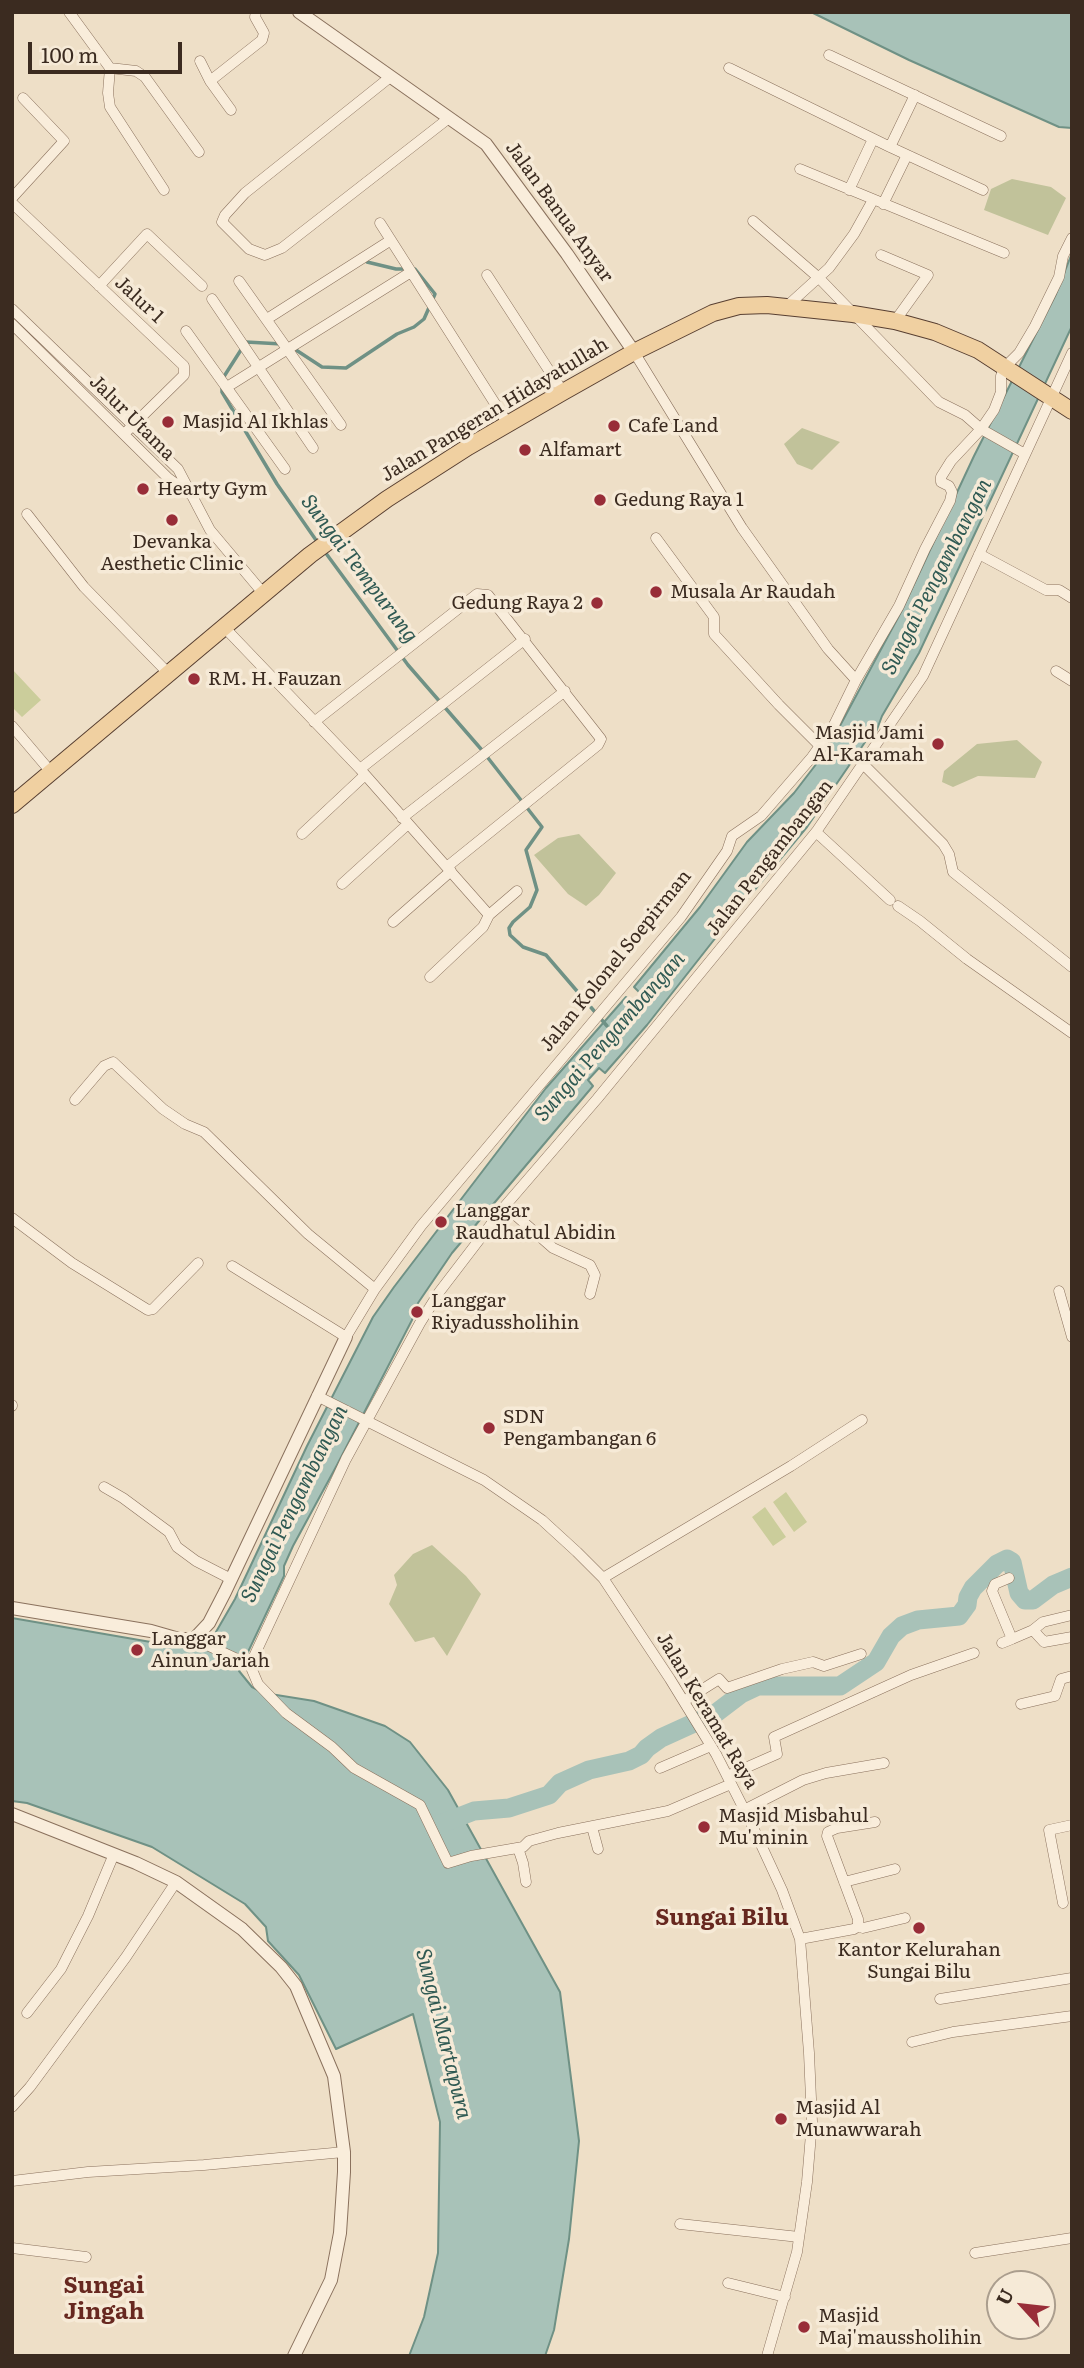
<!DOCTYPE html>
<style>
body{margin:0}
#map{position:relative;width:1084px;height:2368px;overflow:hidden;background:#eedfc7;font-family:Literata,serif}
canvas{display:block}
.frame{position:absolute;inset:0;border:14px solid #3b2b20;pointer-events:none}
.north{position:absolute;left:986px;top:2270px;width:70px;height:70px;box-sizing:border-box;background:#f6ead7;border:2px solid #ab9e8e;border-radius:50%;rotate:297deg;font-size:19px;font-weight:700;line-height:28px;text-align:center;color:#3b2b20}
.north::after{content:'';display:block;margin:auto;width:24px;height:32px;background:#982d38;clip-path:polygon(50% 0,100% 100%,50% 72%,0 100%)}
.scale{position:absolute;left:28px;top:42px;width:154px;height:32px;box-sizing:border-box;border:4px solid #3b2b20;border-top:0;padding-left:9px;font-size:21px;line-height:24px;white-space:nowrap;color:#3b2b20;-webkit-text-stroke:5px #f6ead7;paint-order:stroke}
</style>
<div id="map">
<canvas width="1084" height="2368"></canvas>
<div class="frame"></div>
<div class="north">U</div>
<div class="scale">100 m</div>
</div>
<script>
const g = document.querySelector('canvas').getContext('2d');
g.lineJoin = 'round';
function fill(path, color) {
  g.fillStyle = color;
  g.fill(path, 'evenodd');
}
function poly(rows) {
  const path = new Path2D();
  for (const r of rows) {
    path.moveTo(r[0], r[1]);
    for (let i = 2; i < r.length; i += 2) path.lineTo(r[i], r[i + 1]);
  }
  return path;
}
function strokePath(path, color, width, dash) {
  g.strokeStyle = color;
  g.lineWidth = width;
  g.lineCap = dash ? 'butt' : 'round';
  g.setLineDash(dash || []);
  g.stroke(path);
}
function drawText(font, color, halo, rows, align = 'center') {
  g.font = font + ' Literata,serif';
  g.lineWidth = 7;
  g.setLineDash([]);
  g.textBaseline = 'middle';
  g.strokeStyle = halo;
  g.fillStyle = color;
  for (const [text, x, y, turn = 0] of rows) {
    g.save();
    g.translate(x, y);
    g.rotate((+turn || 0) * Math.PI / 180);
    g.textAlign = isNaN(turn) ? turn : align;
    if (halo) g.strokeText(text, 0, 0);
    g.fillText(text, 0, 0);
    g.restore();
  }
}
fill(poly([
 [12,669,41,700,22,717,12,707],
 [786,1492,807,1522,794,1532,773,1502],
 [765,1507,786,1537,773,1546,752,1517]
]), '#cbcd9b');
fill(poly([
 [1012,179,1051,187,1066,198,1048,235,984,210,991,189],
 [802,428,840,442,812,470,797,464,784,444],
 [1017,740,1042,762,1035,778,978,776,953,787,942,782,944,771,977,744],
 [579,834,616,873,599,895,586,906,568,894,534,855,558,838],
 [432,1545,466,1576,481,1594,447,1656,434,1637,415,1642,389,1604,397,1585,394,1575,413,1554]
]), '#c1c29a');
const water = poly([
 [811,12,1072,12,1072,128,1059,127,909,60,811,12],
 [1072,253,1072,326,919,653,882,716,876,732,872,732,807,827,728,922,647,1025,605,1073,599,1068,588,1080,593,1086,452,1253,418,1303,412,1320,337,1465,293,1546,284,1566,284,1576,239,1671,252,1687,264,1693,314,1701,385,1726,410,1742,448,1790,560,1992,579,2141,569,2239,554,2330,545,2356,409,2356,424,2317,438,2253,440,2122,413,2014,336,2049,299,1975,268,1941,266,1927,245,1904,152,1847,27,1803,12,1801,12,1618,197,1650,209,1644,235,1599,307,1446,373,1317,394,1287,546,1088,626,997,638,1006,645,998,634,987,700,907,747,842,794,793,827,750,901,612,974,456,1056,294,1072,253]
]);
fill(water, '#a8c2b8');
strokePath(water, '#6f9185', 2);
strokePath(poly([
 [293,348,322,367,346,368,397,334,414,327,424,319,435,294,415,269,396,269,367,262],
 [223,378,246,342,282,344],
 [222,386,222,392,277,484,318,543],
 [325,552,408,665,481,749,542,827,526,850,537,890,530,907,513,922,509,928,510,935,523,947,546,955,607,1026]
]), '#6f9185', 3.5);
strokePath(poly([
 [438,1825,474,1811,509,1808,549,1795,560,1783,589,1770,629,1761,641,1755,647,1748,661,1738,716,1713,741,1694,758,1686,840,1686,876,1662,891,1636,902,1626,918,1620,959,1616,967,1605,968,1597,973,1588,997,1564,1007,1559,1012,1562,1019,1593,1025,1600,1033,1600,1053,1585,1072,1577]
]), '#a8c2b8', 19);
const minor = poly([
 [69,12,110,68,108,93,110,107,164,190],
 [829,55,1001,136],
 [200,61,210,81,231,110],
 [110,68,136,71,145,77,199,152],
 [729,68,890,147,983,190],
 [389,78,245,193,225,215,222,222,249,249,265,255,282,248,449,118],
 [210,81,262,40,264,33,255,17,256,12],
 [890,147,915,95],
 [800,169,1004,253],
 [849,190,873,139],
 [12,198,64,141,23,98],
 [12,203,184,366,184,375,180,379,124,434],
 [883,204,907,155],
 [753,221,819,278,939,402,965,415,981,429,1025,454],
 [380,223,508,424],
 [881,255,928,275,895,321],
 [487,275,563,392],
 [239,281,341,425],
 [99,286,147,234,202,286],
 [212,299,313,448],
 [786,307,829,268,854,234,873,200],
 [12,309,178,469,210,530,263,593],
 [267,319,391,240],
 [12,324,168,478,190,494],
 [186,331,285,469],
 [634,352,742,528,828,649,856,680],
 [227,387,411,272],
 [27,514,84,587,169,674],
 [656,538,714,617,714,634,779,705,820,746],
 [979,554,1046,590,1059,590,1072,598],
 [224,627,360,769,489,915],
 [1056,671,1072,681],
 [314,722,477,594,488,595,601,739,598,745,448,866],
 [12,726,51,772],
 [863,764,943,844,949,854,953,872,1072,967],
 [360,769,525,639],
 [402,818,565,691],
 [816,832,890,900],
 [302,834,365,775],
 [342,884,408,824],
 [898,906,920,921,967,959,1072,1033],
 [393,922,451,871],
 [430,977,483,927,489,915,517,891],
 [75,1100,104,1066,113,1062,163,1109,185,1124,204,1132,308,1234,375,1289],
 [505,1206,553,1248,590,1265,595,1275,590,1294],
 [12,1218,72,1263,148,1310,153,1309,198,1263],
 [232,1266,346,1337,375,1289,421,1226,681,917,727,851,732,836,761,816,812,757,832,729,856,680,899,606,925,549,950,501,952,492,949,486,941,482,941,477,951,461,981,429,994,410,1001,392,1001,376,1005,367,1019,353,1035,326,1059,277,1063,256,1072,238],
 [1059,1291,1072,1337],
 [317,1396,484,1480,542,1520,577,1552,603,1578,670,1679,716,1754,751,1823,782,1890,800,1939,809,2053,812,2122,807,2182,797,2252,767,2356],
 [12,1406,12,1405],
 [104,1487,123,1498,169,1532,177,1547,196,1561,231,1579],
 [603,1578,791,1466,862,1420],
 [1009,1578,995,1584,992,1591,1012,1639,1033,1630,1044,1642,1072,1637],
 [1033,1630,1043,1622,1072,1615],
 [194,1639,250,1665,258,1684,286,1713,332,1747,354,1768,420,1805,448,1863,471,1856,523,1847,529,1841,558,1833,668,1811,731,1784],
 [1002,1643,1012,1639],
 [250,1665,346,1459,420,1323,440,1291,505,1206,597,1099,816,832,923,676,1072,353],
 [684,1701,719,1679,727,1688,782,1669,813,1662,824,1666,861,1654],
 [1021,1704,1055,1696,1061,1679,1072,1676],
 [660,1768,711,1746],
 [727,1776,777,1754,774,1737,911,1675,974,1653],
 [744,1810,803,1780,826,1773,884,1763],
 [592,1827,598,1849],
 [518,1848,523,1863,526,1882],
 [844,1882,895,1869],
 [1063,1903,1049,1830,1072,1825],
 [858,1926,863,1928,905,1918],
 [800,1939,854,1929,858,1926,858,1919,827,1836,828,1832,837,1828,875,1822],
 [940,1999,1072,1978],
 [27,2013,61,1969,88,1916,114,1854],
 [912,2042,953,2032,1072,2016],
 [12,2107,30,2087,126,1957,176,1882],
 [12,2181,88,2172,204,2165,344,2152],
 [680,2224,799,2237],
 [12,2248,86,2257],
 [975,2253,1072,2238],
 [728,2283,785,2297]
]);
const tertiary = poly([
 [299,12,486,144,567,254,634,352],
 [12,1608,151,1631,179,1639,194,1639,209,1623,225,1592,346,1337],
 [12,1814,136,1863,176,1882,242,1929,281,1967,296,1986,334,2076,344,2152,344,2172,340,2233,331,2280,294,2356]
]);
const primary = poly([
 [12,805,310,555,387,499,468,447,563,392,634,352,713,313,739,306,767,305,853,314,895,321,935,332,978,350,1072,411]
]);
strokePath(minor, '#8a715d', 11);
strokePath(tertiary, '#8a715d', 14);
strokePath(primary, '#583f31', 18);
strokePath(minor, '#f9eddb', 10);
strokePath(tertiary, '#f9eddb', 12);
strokePath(primary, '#f0d0a1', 16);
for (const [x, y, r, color] of [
 [168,422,7,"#982d38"],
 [614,426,7,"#982d38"],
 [525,450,7,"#982d38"],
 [143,489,7,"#982d38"],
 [600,500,7,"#982d38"],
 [172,520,7,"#982d38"],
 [656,592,7,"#982d38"],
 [597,603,7,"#982d38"],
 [194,679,7,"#982d38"],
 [938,744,7,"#982d38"],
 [441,1222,7,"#982d38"],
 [417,1312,7,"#982d38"],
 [489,1428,7,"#982d38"],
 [137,1650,7,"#982d38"],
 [704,1827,7,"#982d38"],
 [919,1928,7,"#982d38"],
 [781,2119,7,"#982d38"],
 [804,2327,7,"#982d38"]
]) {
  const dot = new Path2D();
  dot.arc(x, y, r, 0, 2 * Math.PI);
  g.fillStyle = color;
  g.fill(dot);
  strokePath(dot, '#f6ead7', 2.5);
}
drawText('19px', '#3b2b20', '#f6ead7', [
 ["Jalan Banua Anyar",559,212,54],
 ["Jalur 1",139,300,43],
 ["Jalan Pangeran Hidayatullah",495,410,-31],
 ["Jalur Utama",132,418,45],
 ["Jalan Pengambangan",770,858,-52],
 ["Jalan Kolonel Soepirman",616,961,-51],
 ["Jalan Keramat Raya",707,1711,59]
]);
drawText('19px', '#3b2b20', '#f6ead7', [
 ["Masjid Al Ikhlas",182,422],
 ["Cafe Land",628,426],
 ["Alfamart",539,450],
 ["Hearty Gym",157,489],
 ["Gedung Raya 1",614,500],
 ["Devanka",172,542,"center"],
 ["Aesthetic Clinic",172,564,"center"],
 ["Musala Ar Raudah",670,592],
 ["Gedung Raya 2",583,603,"right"],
 ["RM. H. Fauzan",208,679],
 ["Masjid Jami",924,733,"right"],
 ["Al-Karamah",924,755,"right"],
 ["Langgar",455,1211],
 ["Raudhatul Abidin",455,1233],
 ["Langgar",431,1301],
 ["Riyadussholihin",431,1323],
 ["SDN",503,1417],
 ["Pengambangan 6",503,1439],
 ["Langgar",151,1639],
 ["Ainun Jariah",151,1661],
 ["Masjid Misbahul",718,1816],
 ["Mu'minin",718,1838],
 ["Kantor Kelurahan",919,1950,"center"],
 ["Sungai Bilu",919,1972,"center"],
 ["Masjid Al",795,2108],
 ["Munawwarah",795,2130],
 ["Masjid",818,2316],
 ["Maj'maussholihin",818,2338]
], 'left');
drawText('italic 21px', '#305a53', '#f6ead7', [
 ["Sungai Tempurung",359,569,53],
 ["Sungai Pengambangan",937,577,-63],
 ["Sungai Pengambangan",610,1037,-49],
 ["Sungai Pengambangan",295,1504,-64],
 ["Sungai Martapura",443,2034,76]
]);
drawText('bold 23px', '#672820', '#f6ead7', [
 ["Sungai Bilu",722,1918],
 ["Sungai",104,2286],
 ["Jingah",104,2312]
]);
</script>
